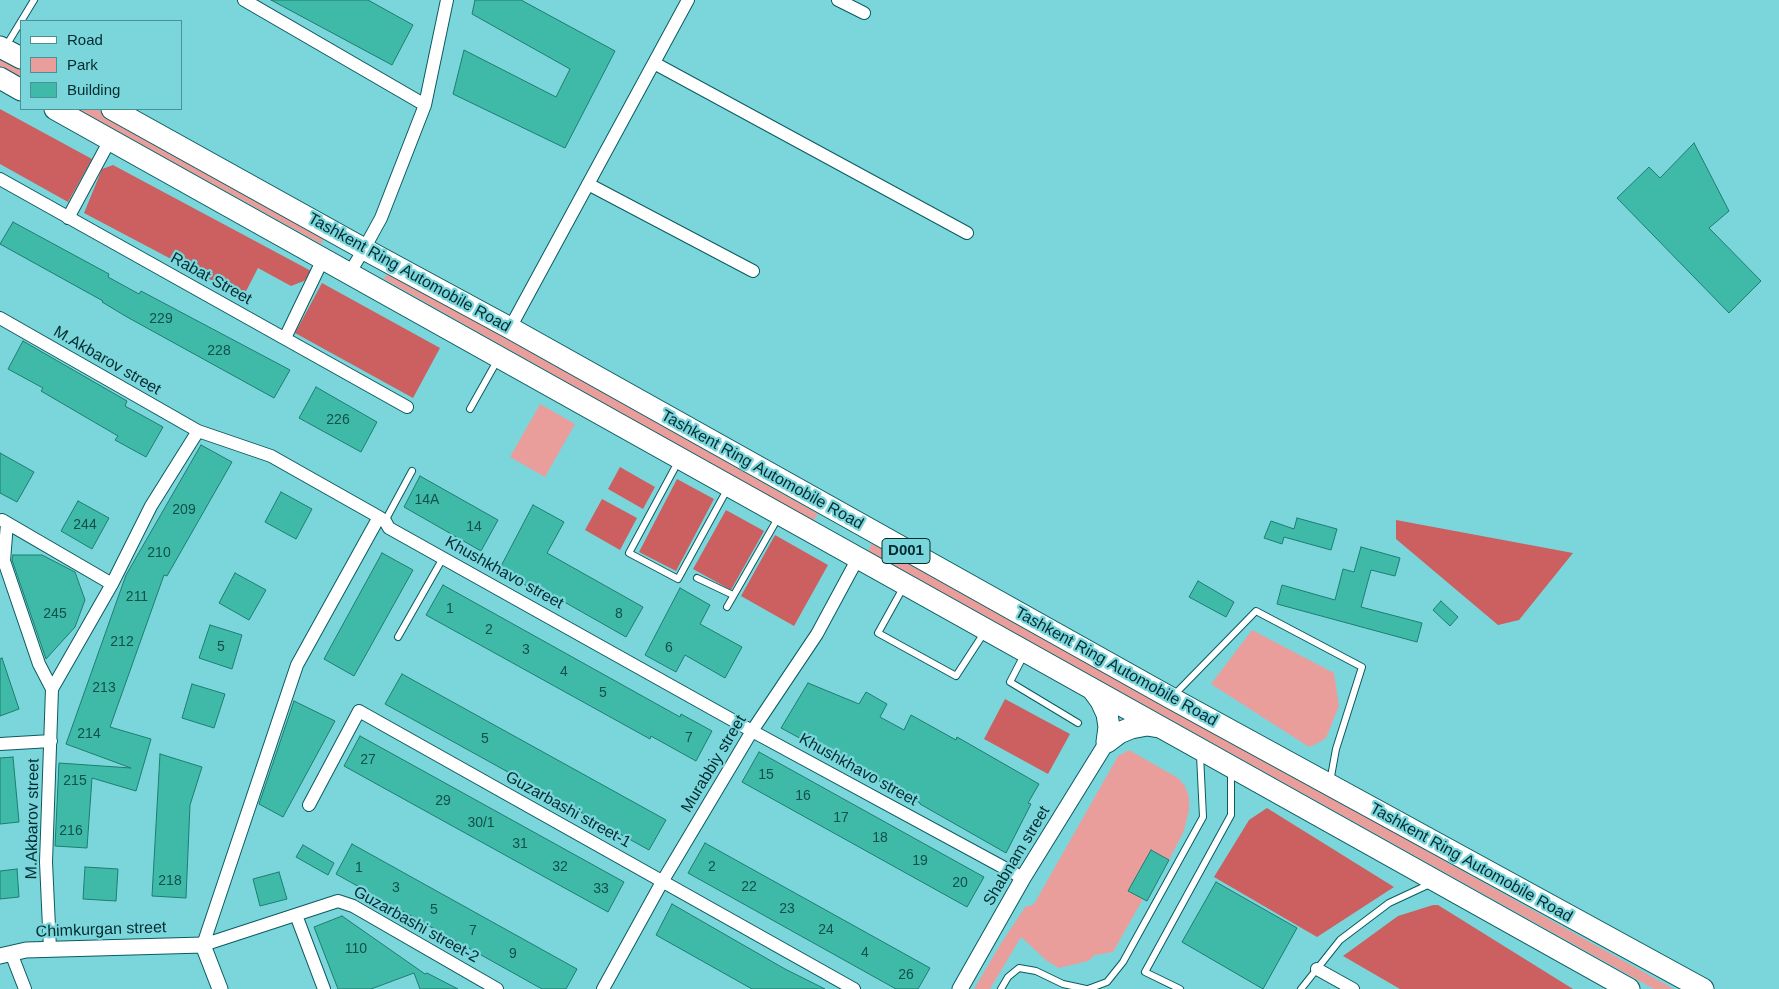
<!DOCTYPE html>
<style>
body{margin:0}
#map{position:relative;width:1779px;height:989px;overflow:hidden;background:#7bd6dc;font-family:Helvetica,sans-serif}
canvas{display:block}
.legend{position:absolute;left:20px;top:20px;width:162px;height:90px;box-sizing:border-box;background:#7bd6dc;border:1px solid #4b9297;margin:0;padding:6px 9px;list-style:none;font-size:15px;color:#022c2f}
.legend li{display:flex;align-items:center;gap:10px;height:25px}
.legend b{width:25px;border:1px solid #4b9297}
</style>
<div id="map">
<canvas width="1779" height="989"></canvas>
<ul class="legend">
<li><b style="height:6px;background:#fff"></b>Road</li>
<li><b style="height:14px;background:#e99e9c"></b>Park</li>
<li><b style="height:14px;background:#3fbaa8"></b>Building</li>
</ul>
</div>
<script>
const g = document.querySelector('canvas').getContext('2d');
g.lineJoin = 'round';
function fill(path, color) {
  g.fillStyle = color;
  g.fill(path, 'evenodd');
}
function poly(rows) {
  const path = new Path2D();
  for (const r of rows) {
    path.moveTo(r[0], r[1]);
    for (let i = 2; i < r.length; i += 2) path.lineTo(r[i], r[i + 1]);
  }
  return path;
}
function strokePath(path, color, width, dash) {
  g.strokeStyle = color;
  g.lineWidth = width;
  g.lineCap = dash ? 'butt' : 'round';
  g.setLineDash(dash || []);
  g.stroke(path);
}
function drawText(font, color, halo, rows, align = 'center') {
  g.font = font + ' Helvetica,sans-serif';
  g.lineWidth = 4.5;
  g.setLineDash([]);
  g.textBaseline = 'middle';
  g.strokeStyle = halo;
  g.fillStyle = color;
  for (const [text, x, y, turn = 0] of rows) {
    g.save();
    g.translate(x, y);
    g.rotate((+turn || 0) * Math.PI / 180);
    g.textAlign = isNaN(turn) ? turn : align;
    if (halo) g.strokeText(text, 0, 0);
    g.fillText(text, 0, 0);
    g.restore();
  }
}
fill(poly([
 [0,56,21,67,21,78,0,66],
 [78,109,96,109,325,236,321,244],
 [389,271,818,514,813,521,384,279],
 [540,404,575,424,545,477,510,457],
 [873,542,1674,989,1654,989,868,551],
 [1252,630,1334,673,1339,706,1326,738,1316,744,1309,747,1211,684],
 [1129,750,1178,778,1185,786,1189,797,1189,810,1184,831,1169,860,1151,850,1129,891,1143,899,1113,952,1095,955,1088,961,1059,968,1047,961,1021,937,990,989,974,989,1000,945,1025,907,1034,904,1118,756]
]), '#e99e9c');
fill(poly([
 [0,109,92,159,68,202,0,164],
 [113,165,313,272,304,281,291,286,258,268,243,297,84,213,102,169],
 [322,283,440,348,413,398,295,333],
 [620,467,655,487,643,509,608,489],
 [677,479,714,499,676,571,639,552],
 [602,499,637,518,620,550,585,530],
 [726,510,764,531,731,590,693,569],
 [1396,520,1573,553,1519,620,1498,625,1396,539],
 [775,535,828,565,794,626,741,596],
 [1005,699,1070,734,1048,774,984,739],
 [1267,808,1394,887,1317,937,1214,877,1249,820],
 [1433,905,1438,905,1573,989,1400,989,1343,956,1398,916]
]), '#cc6061');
const building = poly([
 [271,0,368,0,413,25,392,65,271,0],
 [475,0,521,0,615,51,565,148,453,94,464,50,556,97,570,69,472,14,475,0],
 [1694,143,1729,211,1709,228,1761,281,1729,313,1617,198,1649,167,1660,178,1694,143],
 [13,222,109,274,108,277,139,294,141,291,290,370,274,398,127,317,102,302,103,301,0,244,13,222],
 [23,341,127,401,125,406,163,427,146,457,115,440,118,436,41,391,43,388,8,369,23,341],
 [316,387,377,422,361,452,299,418,316,387],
 [201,445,232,462,167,576,164,575,110,727,151,739,136,791,92,778,87,848,55,846,59,763,131,768,66,744,126,575,201,445],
 [0,453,34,472,17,502,0,493,0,453],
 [420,476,498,520,481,551,404,507,420,476],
 [281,492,312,509,296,539,265,522,281,492],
 [78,501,109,518,92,549,61,531,78,501],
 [533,505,564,522,547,553,643,607,626,637,531,583,529,587,499,570,533,505],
 [1297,518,1337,529,1331,550,1284,537,1282,544,1264,538,1271,521,1294,529,1297,518],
 [1361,547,1400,558,1395,576,1371,570,1361,607,1422,623,1417,642,1277,604,1282,585,1335,600,1343,569,1354,572,1361,547],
 [382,553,413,570,354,676,324,659,382,553],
 [13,555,42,555,75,572,85,600,75,627,46,659,12,560,13,555],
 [235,573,266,590,249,620,219,603,235,573],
 [1198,581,1234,602,1226,617,1189,597,1198,581],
 [443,585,680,717,681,714,712,731,696,761,651,736,650,739,426,615,443,585],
 [680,588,710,605,700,624,742,647,725,678,685,655,676,672,645,655,680,588],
 [1441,601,1458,617,1450,626,1433,610,1441,601],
 [210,625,242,635,232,669,199,658,210,625],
 [2,658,19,709,0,716,0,659,2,658],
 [402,674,666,820,649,850,385,704,402,674],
 [808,683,859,704,866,692,887,704,880,717,904,730,911,715,956,740,957,737,1039,784,1028,803,1031,804,1006,853,920,804,920,803,781,728,808,683],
 [192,684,225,694,214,728,182,718,192,684],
 [294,701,335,721,283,817,259,804,294,701],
 [360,736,624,882,608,912,344,766,360,736],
 [759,752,984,877,967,907,742,782,759,752],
 [160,754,202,767,190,805,186,898,152,896,160,754],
 [13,757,19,822,0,824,0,758,13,757],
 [705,843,930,968,918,989,896,989,688,873,705,843],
 [352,844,577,969,566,989,542,989,336,874,352,844],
 [303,845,334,863,328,875,296,857,303,845],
 [1151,850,1169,860,1147,901,1128,891,1151,850],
 [85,867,118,869,116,901,83,899,85,867],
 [17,869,19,897,0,899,0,871,17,869],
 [279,872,287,899,260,906,253,879,279,872],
 [1216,882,1297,928,1263,989,1182,942,1216,882],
 [672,904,785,969,825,989,752,989,656,935,672,904],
 [342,916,425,974,427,973,458,989,420,989,414,973,371,989,338,989,314,927,342,916]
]);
fill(building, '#3fbaa8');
strokePath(building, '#1d7d6f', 1);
const service = poly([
 [6,46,34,0],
 [470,409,497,361],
 [678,462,629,553,678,579,728,488],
 [385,521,412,471],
 [697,578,733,595],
 [903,588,878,633,956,676,984,633],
 [727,607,778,518],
 [398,637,443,558],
 [1024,655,1010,682,1078,723],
 [1174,695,1256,611,1362,667,1336,749,1330,782],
 [1001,989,1008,977,1019,968,1036,971,1063,984,1086,989],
 [1088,989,1107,982,1123,962,1203,817,1200,755],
 [1180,989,1145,972,1231,815,1231,770],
 [1301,989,1340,940,1389,903,1432,883]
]);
const minor = poly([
 [244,0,425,105],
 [838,0,864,13],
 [654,63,967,233],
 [0,179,407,407],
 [588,184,753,271],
 [68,218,110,140],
 [349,274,364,249,381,218,425,105,447,0],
 [0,318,198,431,271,456,379,517],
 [510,328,688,0],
 [285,338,323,259],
 [2,520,112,584],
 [7,523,4,561,39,664,52,689,46,862,50,949],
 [52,689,112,584,151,506,198,431],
 [0,744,51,741],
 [309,805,359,711,854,989],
 [296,915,324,989],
 [203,945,297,665,379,517,385,521,389,528,752,731,1023,878],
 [203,945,338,901,353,906,497,989],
 [11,953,25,989],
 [1317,969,1353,989],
 [603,989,662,882,752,731,817,634,858,558]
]);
const tertiary = poly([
 [0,956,26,950,203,945,220,989],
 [960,989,1023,878,1107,742]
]);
const trunk = poly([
 [0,47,21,58],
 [0,78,21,90],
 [55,109,1629,989],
 [112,109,364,249,510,328,1171,698,1703,989],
 [1093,690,1101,701,1107,714,1109,727,1107,742,1119,733,1131,728,1147,725,1159,727]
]);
strokePath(service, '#0a5b60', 8);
strokePath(minor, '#0a5b60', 14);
strokePath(tertiary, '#0a5b60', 17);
strokePath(trunk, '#0a5b60', 23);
strokePath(service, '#fff', 6);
strokePath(minor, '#fff', 12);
strokePath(tertiary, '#fff', 15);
strokePath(trunk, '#fff', 21);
drawText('14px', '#11504d', null, [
 ["229",161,319],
 ["228",219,351],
 ["226",338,420],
 ["14A",427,500],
 ["209",184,510],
 ["244",85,525],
 ["14",474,527],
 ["210",159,553],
 ["211",137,597],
 ["1",450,609],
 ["245",55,614],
 ["8",619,614],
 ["2",489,630],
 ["212",122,642],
 ["5",221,647],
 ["6",669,648],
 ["3",526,650],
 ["4",564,672],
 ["213",104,688],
 ["5",603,693],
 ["214",89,734],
 ["7",689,738],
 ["5",485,739],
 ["27",368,760],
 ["15",766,775],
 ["215",75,781],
 ["16",803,796],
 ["29",443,801],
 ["17",841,818],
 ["30/1",481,823],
 ["216",71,831],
 ["18",880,838],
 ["31",520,844],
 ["19",920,861],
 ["32",560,867],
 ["2",712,867],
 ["1",359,868],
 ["218",170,881],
 ["20",960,883],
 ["22",749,887],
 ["3",396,888],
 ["33",601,889],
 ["23",787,909],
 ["5",434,910],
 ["24",826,930],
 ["7",473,931],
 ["110",356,949],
 ["4",865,953],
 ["9",513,954],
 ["26",906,975]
]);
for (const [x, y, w] of [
 [906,551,48]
]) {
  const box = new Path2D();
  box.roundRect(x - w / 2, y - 12.5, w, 25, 4);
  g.fillStyle = '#7bd6dc';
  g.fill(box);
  strokePath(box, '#022c2f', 1);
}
drawText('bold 15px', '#022c2f', null, [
 ["D001",906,551]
]);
drawText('16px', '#022c2f', '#7bd6dc', [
 ["Tashkent Ring Automobile Road",409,273,29],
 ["Rabat Street",211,279,29],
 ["M.Akbarov street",107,361,30],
 ["Tashkent Ring Automobile Road",762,470,29],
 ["Khushkhavo street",504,573,29],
 ["Tashkent Ring Automobile Road",1116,667,29],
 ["Murabbiy street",714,764,-59],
 ["Khushkhavo street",858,770,29],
 ["Guzarbashi street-1",568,810,29],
 ["M.Akbarov street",33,819,-89],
 ["Shabnam street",1017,856,-59],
 ["Tashkent Ring Automobile Road",1471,863,29],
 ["Guzarbashi street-2",416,925,29],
 ["Chimkurgan street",101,930,-2]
]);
</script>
